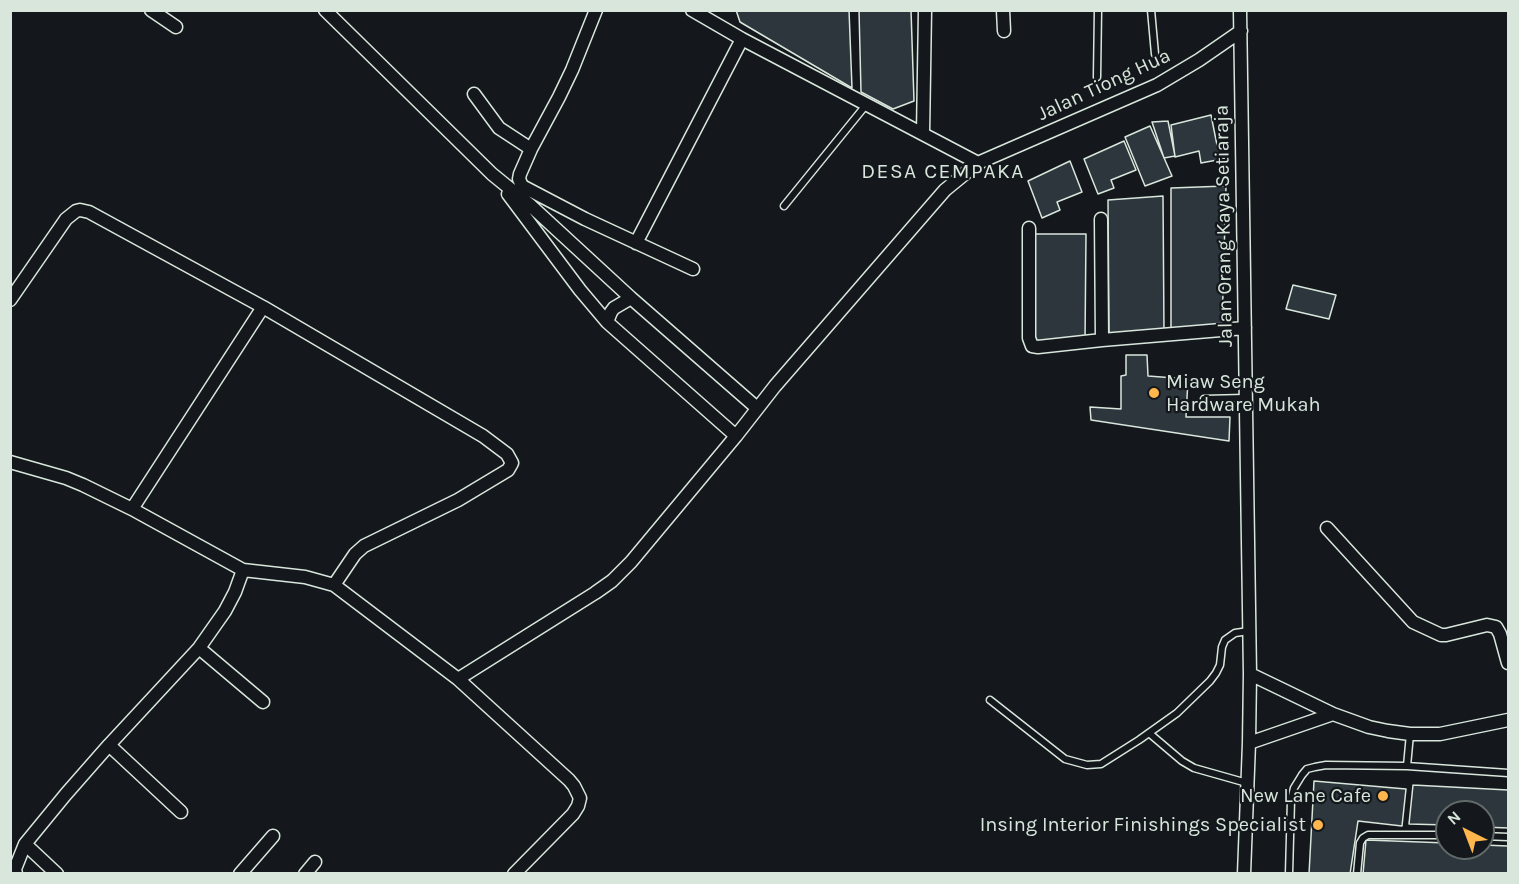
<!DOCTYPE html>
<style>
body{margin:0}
#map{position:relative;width:1519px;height:884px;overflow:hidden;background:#14181c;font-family:Karla,sans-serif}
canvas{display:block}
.frame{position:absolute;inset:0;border:12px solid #d8e6dc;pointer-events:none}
.north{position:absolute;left:1435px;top:800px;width:60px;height:60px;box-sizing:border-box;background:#14181c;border:2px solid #626a69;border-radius:50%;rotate:318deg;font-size:16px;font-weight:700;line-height:24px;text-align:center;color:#d8e6dc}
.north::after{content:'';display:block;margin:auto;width:21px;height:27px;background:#ffb74d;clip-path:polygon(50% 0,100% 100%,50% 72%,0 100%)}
</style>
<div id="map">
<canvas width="1519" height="884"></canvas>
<div class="frame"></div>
<div class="north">N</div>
</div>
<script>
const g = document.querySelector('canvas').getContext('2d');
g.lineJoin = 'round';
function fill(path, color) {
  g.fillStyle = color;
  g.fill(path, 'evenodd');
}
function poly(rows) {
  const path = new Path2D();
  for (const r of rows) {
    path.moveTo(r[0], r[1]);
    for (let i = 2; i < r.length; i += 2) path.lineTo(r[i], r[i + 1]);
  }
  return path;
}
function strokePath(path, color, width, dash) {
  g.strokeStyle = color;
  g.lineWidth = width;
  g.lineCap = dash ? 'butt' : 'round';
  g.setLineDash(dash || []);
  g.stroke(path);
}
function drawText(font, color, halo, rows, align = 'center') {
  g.font = font + ' Karla,sans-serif';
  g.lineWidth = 4.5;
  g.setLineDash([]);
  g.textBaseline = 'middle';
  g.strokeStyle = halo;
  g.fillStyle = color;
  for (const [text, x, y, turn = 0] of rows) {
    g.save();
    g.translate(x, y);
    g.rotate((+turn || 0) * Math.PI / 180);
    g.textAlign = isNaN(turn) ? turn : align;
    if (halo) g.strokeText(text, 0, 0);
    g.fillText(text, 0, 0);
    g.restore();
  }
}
const building = poly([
 [736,10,849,10,852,88,740,22,736,10],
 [859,10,911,10,914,101,893,109,861,92,859,10],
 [1211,115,1217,145,1227,143,1228,158,1201,163,1199,151,1175,157,1171,125,1211,115],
 [1168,121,1175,156,1164,158,1152,122,1168,121],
 [1150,126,1172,176,1145,186,1125,137,1150,126],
 [1124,141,1136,170,1111,180,1114,188,1098,194,1084,159,1124,141],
 [1070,161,1082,192,1057,202,1060,210,1042,218,1028,181,1070,161],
 [1226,186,1222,328,1171,330,1171,188,1226,186],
 [1163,196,1164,333,1109,337,1108,200,1163,196],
 [1033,234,1086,234,1085,341,1031,345,1033,234],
 [1293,285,1336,295,1329,319,1286,309,1293,285],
 [1126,355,1147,355,1148,376,1188,379,1186,417,1230,417,1229,441,1091,420,1090,407,1121,409,1121,376,1126,375,1126,355],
 [1314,781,1406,789,1402,826,1358,821,1350,874,1309,874,1314,781],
 [1413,785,1508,790,1508,828,1483,827,1483,812,1447,812,1447,825,1409,824,1413,785],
 [1366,840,1447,843,1447,848,1483,848,1483,845,1508,846,1508,874,1363,874,1366,840]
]);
fill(building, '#2c363c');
strokePath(building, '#d8e6dc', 1.5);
const lane = poly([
 [1151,10,1155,54],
 [1097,77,1098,10],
 [784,206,866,105],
 [1204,399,1245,398],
 [990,700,1065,759,1087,765,1101,764,1139,740,1177,713,1210,681,1216,673,1220,665,1222,647,1225,640,1235,633,1249,631],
 [1149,733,1182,761,1194,768,1247,783],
 [1407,766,1410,734],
 [1483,836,1508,837],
 [1289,874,1291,800,1294,788,1302,775,1307,769,1315,767,1326,765,1407,766,1508,773],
 [1357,874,1360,843,1363,838,1368,835,1447,835]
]);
const street = poly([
 [151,10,176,27],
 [325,10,492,174,530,205,631,298,757,408],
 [1003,10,1004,31],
 [1240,10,1250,674,1249,743,1244,874],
 [474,94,499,128,531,149,559,97,572,70,596,10],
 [923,134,925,10],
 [531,149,520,174,519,179,522,186,585,219,693,269],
 [978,163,1157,85,1199,60,1241,31],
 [508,194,580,290,607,322,736,436],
 [1101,219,1102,340],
 [1029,228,1029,338,1032,346,1038,347,1102,340,1245,328],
 [636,243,742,39],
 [10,300,66,219,76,211,80,210,89,212,263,307,483,436,507,454,512,463,508,470,458,500,364,546,355,554,334,585],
 [607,322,611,312,614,308,631,298],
 [10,462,66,478,83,485,132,509,243,570],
 [132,509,263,307],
 [1327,528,1413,622,1441,635,1446,635,1487,625,1496,627,1500,634,1508,663],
 [199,648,263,702],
 [1250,674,1333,714,1369,727,1388,731,1410,734,1440,734,1508,720],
 [458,679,569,780,574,786,580,798,578,806,573,814,514,874],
 [1249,743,1333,714],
 [109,745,181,812],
 [25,844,66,794,109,745,199,648,225,611,235,592,243,570,305,577,334,585,458,679,595,593,612,581,631,562,736,436,775,386,945,190,978,163,742,39,692,10],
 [16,874,15,869,25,844,57,874],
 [240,874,273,836],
 [305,874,315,862]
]);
strokePath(lane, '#d8e6dc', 9);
strokePath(street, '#d8e6dc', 15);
strokePath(lane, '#14181c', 6);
strokePath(street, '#14181c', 12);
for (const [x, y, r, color] of [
 [1154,393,6,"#ffb74d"],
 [1383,796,6,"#ffb74d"],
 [1318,825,6,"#ffb74d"]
]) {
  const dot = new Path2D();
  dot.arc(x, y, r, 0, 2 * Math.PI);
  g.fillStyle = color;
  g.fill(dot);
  strokePath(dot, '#14181c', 2);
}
drawText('20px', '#d8e6dc', '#14181c', [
 ["Jalan Tiong Hua",1104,85,-25],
 ["Jalan Orang Kaya Setiaraja",1224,226,-91]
]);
drawText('20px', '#d8e6dc', '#14181c', [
 ["Miaw Seng",1166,382,"left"],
 ["Hardware Mukah",1166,405,"left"],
 ["New Lane Cafe",1371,796],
 ["Insing Interior Finishings Specialist",1306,825]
], 'right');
g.letterSpacing = '1.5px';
drawText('21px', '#d8e6dc', '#14181c', [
 ["DESA CEMPAKA",943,172]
]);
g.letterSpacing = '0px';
</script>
